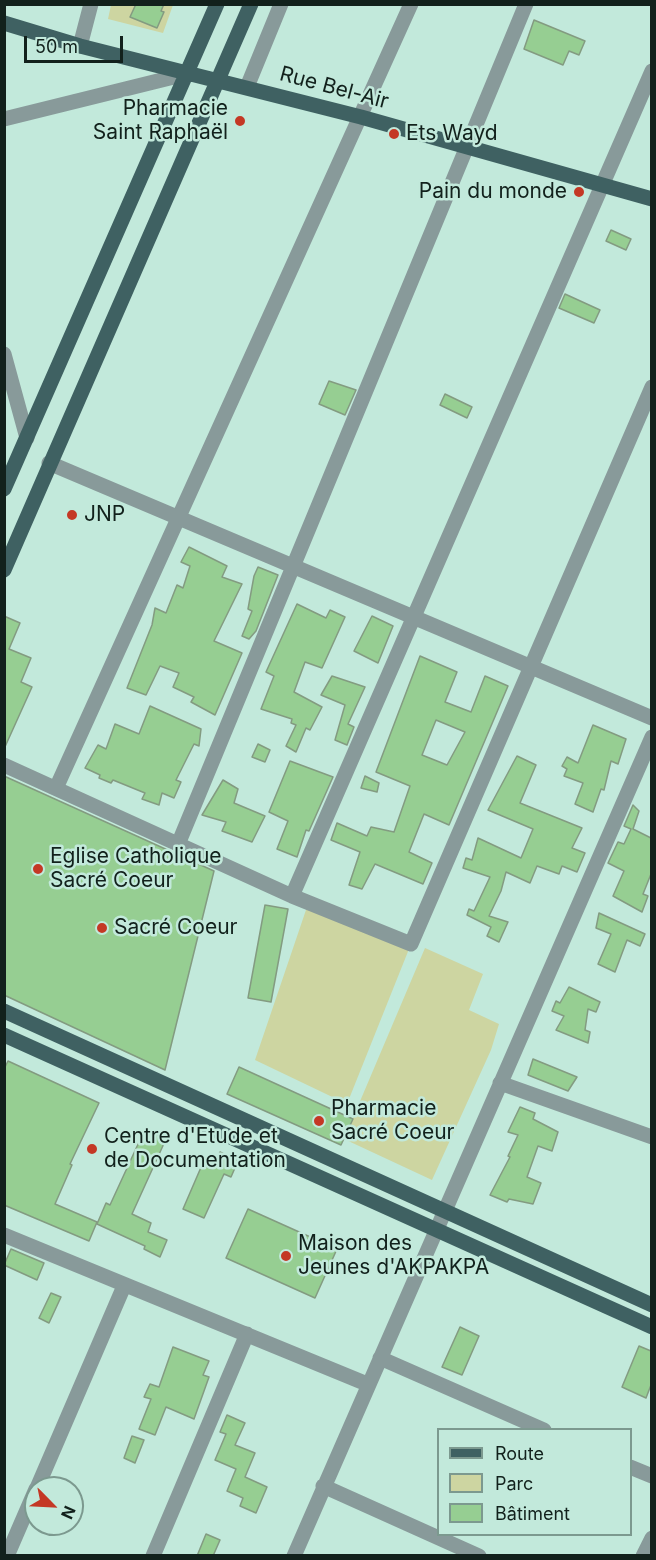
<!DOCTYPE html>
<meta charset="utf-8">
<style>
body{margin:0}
#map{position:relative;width:656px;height:1560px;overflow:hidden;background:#c2e9db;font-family:Inter,sans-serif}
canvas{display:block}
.frame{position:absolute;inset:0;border:6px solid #12211c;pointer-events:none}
.legend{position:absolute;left:437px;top:1428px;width:195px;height:108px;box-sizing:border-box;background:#c2e9db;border:2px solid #7c998f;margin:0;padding:8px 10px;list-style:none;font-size:18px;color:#12211c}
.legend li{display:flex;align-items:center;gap:12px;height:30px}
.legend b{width:30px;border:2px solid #7c998f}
.north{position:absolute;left:24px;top:1476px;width:60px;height:60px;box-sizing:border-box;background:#c2e9db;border:2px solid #7c998f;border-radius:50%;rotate:114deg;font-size:16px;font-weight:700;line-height:24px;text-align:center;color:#12211c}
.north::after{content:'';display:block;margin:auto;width:21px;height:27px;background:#c43825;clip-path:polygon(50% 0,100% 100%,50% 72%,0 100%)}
.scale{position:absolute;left:24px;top:36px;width:99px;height:27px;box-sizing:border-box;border:3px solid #12211c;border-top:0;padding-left:8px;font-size:18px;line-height:21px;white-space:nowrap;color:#12211c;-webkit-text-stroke:4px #c2e9db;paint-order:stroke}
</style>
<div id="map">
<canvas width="656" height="1560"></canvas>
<div class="frame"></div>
<ul class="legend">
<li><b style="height:8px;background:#3f6162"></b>Route</li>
<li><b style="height:16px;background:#cdd5a1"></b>Parc</li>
<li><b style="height:16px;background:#96ce92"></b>Bâtiment</li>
</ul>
<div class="north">N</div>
<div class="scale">50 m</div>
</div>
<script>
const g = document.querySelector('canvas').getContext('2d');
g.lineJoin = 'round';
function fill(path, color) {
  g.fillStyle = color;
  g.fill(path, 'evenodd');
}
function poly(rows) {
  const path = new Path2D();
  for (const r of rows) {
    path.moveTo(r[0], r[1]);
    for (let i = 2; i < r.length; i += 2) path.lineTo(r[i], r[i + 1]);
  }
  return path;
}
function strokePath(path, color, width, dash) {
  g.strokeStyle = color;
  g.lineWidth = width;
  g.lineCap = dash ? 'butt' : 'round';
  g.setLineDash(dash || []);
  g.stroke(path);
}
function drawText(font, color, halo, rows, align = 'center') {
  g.font = font + ' Inter,sans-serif';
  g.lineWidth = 5;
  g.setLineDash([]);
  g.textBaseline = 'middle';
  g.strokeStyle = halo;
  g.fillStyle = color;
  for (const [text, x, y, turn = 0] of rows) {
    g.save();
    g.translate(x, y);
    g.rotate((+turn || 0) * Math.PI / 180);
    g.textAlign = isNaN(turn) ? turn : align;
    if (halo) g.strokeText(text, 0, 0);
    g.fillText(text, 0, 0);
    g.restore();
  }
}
fill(poly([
 [111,5,173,5,163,33,108,19],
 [307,907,411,944,347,1104,255,1060],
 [425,948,483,974,469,1010,499,1024,491,1050,432,1180,344,1139]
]), '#cdd5a1');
const building = poly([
 [136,4,164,4,161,11,164,12,157,28,130,17,136,4],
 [534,20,585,41,579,55,569,51,563,65,524,49,534,20],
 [611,230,631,239,626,250,606,241,611,230],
 [565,294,600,310,594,323,559,308,565,294],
 [329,381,356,390,345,415,319,404,329,381],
 [445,394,472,407,467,418,440,405,445,394],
 [189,547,227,566,222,577,242,584,214,641,242,653,215,715,191,702,194,697,173,687,179,673,160,666,146,695,127,688,152,625,155,608,166,613,177,585,183,588,190,566,181,562,189,547],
 [258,567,278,575,256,631,249,639,242,636,252,611,248,609,254,576,258,567],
 [297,604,326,618,330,610,345,617,322,668,305,662,294,692,322,707,310,730,306,728,296,752,286,746,296,725,291,723,292,719,261,709,274,676,266,672,297,604],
 [4,616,20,623,9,649,31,658,21,682,32,687,4,749,4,616],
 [372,616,393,626,378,663,354,651,372,616],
 [420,656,457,672,445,702,471,712,485,676,508,686,449,825,424,814,409,852,432,863,423,884,375,864,362,889,349,885,360,852,331,840,337,823,367,836,371,827,394,832,410,786,376,772,420,656],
 [436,720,465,732,447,765,422,755,436,720],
 [332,676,365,687,348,724,354,727,347,745,335,740,345,705,321,695,332,676],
 [150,706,201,729,199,746,194,744,176,780,181,782,174,798,162,793,159,805,142,799,145,793,113,780,111,783,99,778,100,775,85,768,98,745,106,749,115,724,139,734,150,706],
 [593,725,626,739,618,764,611,761,604,790,601,789,593,812,575,804,583,783,564,776,567,769,562,766,567,757,578,763,593,725],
 [258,744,270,750,265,762,252,757,258,744],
 [517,756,536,765,520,803,582,828,572,848,585,853,577,872,562,866,559,874,537,866,530,883,506,872,501,891,489,916,508,922,499,942,487,936,491,927,467,915,469,909,474,911,490,877,463,868,466,858,472,860,478,838,521,858,533,829,488,810,517,756],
 [290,761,333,777,309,831,306,830,297,857,277,849,288,821,269,812,290,761],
 [4,776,214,871,165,1070,4,995,4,776],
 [365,776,379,783,377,792,361,788,365,776],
 [223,780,238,789,234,803,265,816,252,842,222,831,226,822,202,815,223,780],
 [633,805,639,811,633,829,651,838,651,874,643,894,648,896,642,912,613,896,624,871,608,863,618,842,624,844,631,829,624,826,633,805],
 [265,905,288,909,271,1002,248,998,265,905],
 [599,913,645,934,640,946,627,940,615,972,598,964,611,934,596,928,599,913],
 [569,987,600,1002,596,1012,588,1009,585,1030,590,1032,588,1043,556,1030,564,1016,552,1011,556,1001,560,1003,569,987],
 [533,1059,577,1077,568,1091,528,1075,533,1059],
 [8,1061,99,1103,70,1164,72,1165,55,1204,97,1222,89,1241,4,1205,4,1069,8,1061],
 [239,1067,353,1119,341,1145,227,1094,239,1067],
 [520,1107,535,1113,533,1119,558,1132,552,1151,538,1146,527,1177,541,1183,533,1204,509,1199,507,1202,490,1195,510,1157,508,1156,518,1135,508,1132,520,1107],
 [145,1129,166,1139,132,1214,151,1223,148,1232,167,1240,160,1257,144,1249,145,1246,97,1224,106,1203,110,1205,145,1129],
 [220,1152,238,1161,231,1177,224,1174,204,1218,183,1209,202,1165,212,1169,220,1152],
 [248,1209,337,1249,315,1298,226,1258,248,1209],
 [11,1249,44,1263,37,1280,4,1265,11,1249],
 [51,1293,61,1297,49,1323,39,1318,51,1293],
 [460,1327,479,1336,462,1375,442,1367,460,1327],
 [639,1346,651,1351,651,1385,646,1398,622,1387,639,1346],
 [173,1347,209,1361,203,1375,209,1377,194,1419,166,1407,155,1435,139,1429,151,1399,144,1397,150,1384,159,1387,173,1347],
 [227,1415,245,1423,235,1445,255,1453,245,1477,267,1487,256,1513,240,1506,243,1498,227,1491,236,1469,215,1460,226,1434,220,1432,227,1415],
 [132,1436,144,1440,135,1463,124,1458,132,1436],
 [206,1534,220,1540,213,1556,197,1556,206,1534]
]);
fill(building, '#96ce92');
strokePath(building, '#839b81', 1.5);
strokePath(poly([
 [80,46,91,4],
 [247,87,281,4],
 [4,119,186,74],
 [4,354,27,438],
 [49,463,652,718],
 [4,765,292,896,411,944,652,387],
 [57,786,411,4],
 [179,842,526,4],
 [292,896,652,71],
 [500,1083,652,1137],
 [4,1235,367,1384],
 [380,1358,544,1430],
 [630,1467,652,1476],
 [323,1486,479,1556],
 [37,1488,124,1286],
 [7,1556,36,1489],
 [153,1556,247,1334],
 [294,1556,652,737],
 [643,1556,652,1538]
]), '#889a9a', 15);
strokePath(poly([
 [4,23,80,46,361,117,652,199],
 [4,489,217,4],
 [4,570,251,4],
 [4,1011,652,1305],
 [4,1035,652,1327]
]), '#3f6162', 15);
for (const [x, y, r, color] of [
 [240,121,6,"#c43825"],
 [394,134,6,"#c43825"],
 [579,192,6,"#c43825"],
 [72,515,6,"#c43825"],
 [38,869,6,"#c43825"],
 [102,928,6,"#c43825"],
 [319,1121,6,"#c43825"],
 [92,1149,6,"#c43825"],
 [286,1256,6,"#c43825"]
]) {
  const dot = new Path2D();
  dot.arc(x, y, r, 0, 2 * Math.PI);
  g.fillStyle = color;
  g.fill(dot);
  strokePath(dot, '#c2e9db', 2);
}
drawText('21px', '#12211c', '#c2e9db', [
 ["Rue Bel-Air",334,88,15]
]);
drawText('21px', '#12211c', '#c2e9db', [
 ["Pharmacie",228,109,"right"],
 ["Saint Raphaël",228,133,"right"],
 ["Ets Wayd",406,134],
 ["Pain du monde",567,192,"right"],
 ["JNP",84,515],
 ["Eglise Catholique",50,857],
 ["Sacré Coeur",50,881],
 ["Sacré Coeur",114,928],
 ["Pharmacie",331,1109],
 ["Sacré Coeur",331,1133],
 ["Centre d'Etude et",104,1137],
 ["de Documentation",104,1161],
 ["Maison des",298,1244],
 ["Jeunes d'AKPAKPA",298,1268]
], 'left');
</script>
